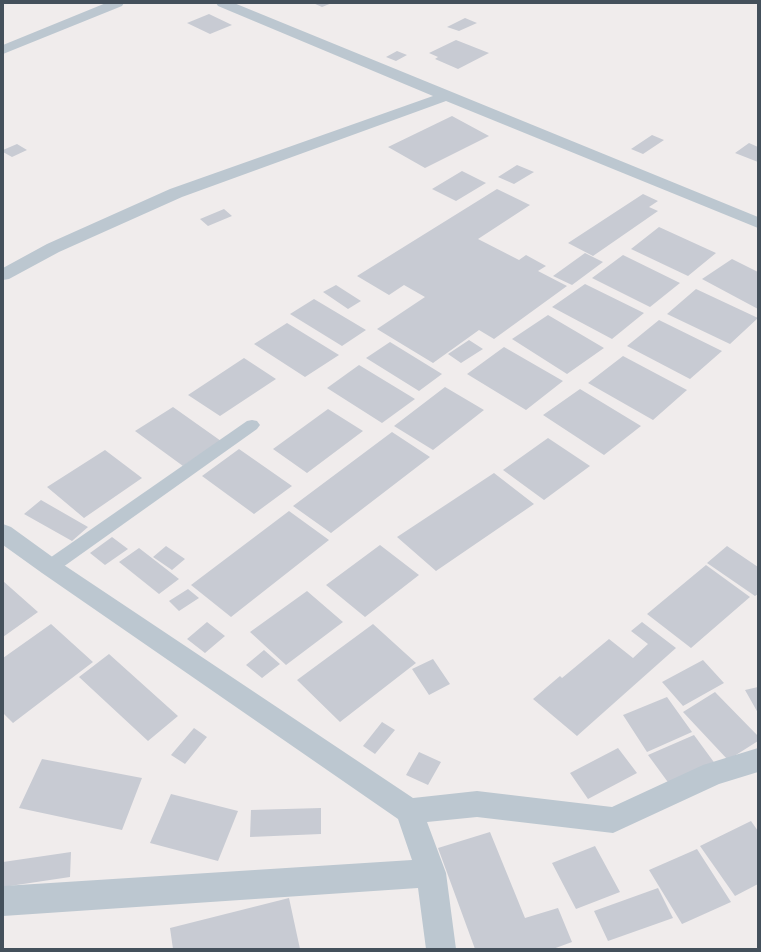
<!DOCTYPE html>
<style>
body{margin:0}
#map{position:relative;width:761px;height:952px;overflow:hidden;background:#f0ecec;font-family:"Nunito Sans",sans-serif}
canvas{display:block}
.frame{position:absolute;inset:0;border:4px solid #44505b;pointer-events:none}
</style>
<div id="map">
<canvas width="761" height="952"></canvas>
<div class="frame"></div>
</div>
<script>
const g = document.querySelector('canvas').getContext('2d');
g.lineJoin = 'round';
function fill(path, color) {
  g.fillStyle = color;
  g.fill(path, 'evenodd');
}
function poly(rows) {
  const path = new Path2D();
  for (const r of rows) {
    path.moveTo(r[0], r[1]);
    for (let i = 2; i < r.length; i += 2) path.lineTo(r[i], r[i + 1]);
  }
  return path;
}
fill(poly([
 [313,3,332,3,322,7],
 [209,14,232,25,210,34,187,23],
 [465,18,477,23,459,31,447,27],
 [456,40,489,53,458,69,435,59,438,57,429,53],
 [397,51,407,55,396,61,386,57],
 [452,116,489,136,425,168,388,147],
 [652,135,664,140,643,154,631,149],
 [749,143,758,147,758,162,735,153],
 [17,144,27,150,12,157,3,152,3,150],
 [517,165,534,172,514,184,498,177],
 [462,171,486,183,456,201,432,189],
 [497,189,530,205,478,239,519,260,526,255,546,266,538,271,567,286,494,339,479,330,433,363,377,329,425,297,404,285,389,295,357,276],
 [643,194,658,201,649,207,658,211,593,256,568,243],
 [224,209,232,216,208,226,200,219],
 [659,227,716,253,688,276,631,249],
 [585,253,603,262,572,285,553,276],
 [623,255,680,283,650,307,592,278],
 [732,259,758,272,758,309,702,279],
 [585,284,644,313,612,339,552,307],
 [336,285,361,301,348,309,323,292],
 [696,289,758,318,730,344,667,314],
 [314,299,366,330,342,346,290,314],
 [548,315,604,348,567,374,512,339],
 [659,320,722,351,690,379,627,346],
 [287,323,339,355,305,377,254,344],
 [469,340,483,349,461,363,448,354],
 [390,342,442,374,419,391,366,358],
 [504,347,563,381,526,410,467,374],
 [623,356,687,390,653,420,588,383],
 [244,358,276,379,220,416,188,395],
 [359,365,415,399,382,423,327,388],
 [445,387,484,410,433,450,394,426],
 [580,389,641,426,604,455,543,415],
 [173,407,221,441,183,466,135,431],
 [328,409,363,431,307,473,273,449],
 [392,432,430,457,331,533,293,506],
 [548,438,590,466,544,500,503,470],
 [239,449,292,486,254,514,202,476],
 [105,450,142,478,84,518,47,487],
 [494,473,534,504,436,571,397,537],
 [41,500,88,527,72,541,24,514],
 [289,511,329,540,231,617,191,585],
 [112,537,128,549,105,565,90,553],
 [380,545,419,575,365,617,326,585],
 [166,546,185,559,172,570,153,557],
 [727,546,758,567,758,594,755,596,707,563],
 [139,548,179,579,159,594,119,562],
 [706,565,750,597,691,648,647,614],
 [3,581,38,612,3,637],
 [188,589,199,598,179,611,169,601],
 [307,591,343,622,286,665,250,632],
 [207,622,225,636,205,653,187,639],
 [642,622,676,648,577,736,533,699,560,676,562,678,609,639,633,658,648,644,631,631],
 [51,624,93,662,13,723,3,713,3,658],
 [373,624,416,663,340,722,297,680],
 [264,650,280,664,262,678,246,665],
 [109,654,178,716,148,741,79,677],
 [433,659,450,684,429,695,412,669],
 [703,660,724,683,683,706,662,682],
 [758,687,758,713,745,690],
 [715,692,758,736,758,741,728,760,683,712],
 [667,697,692,732,647,752,623,715],
 [382,722,395,730,375,754,363,746],
 [194,728,207,737,185,764,171,755],
 [694,735,716,765,670,785,648,755],
 [618,748,637,773,588,799,570,773],
 [419,752,441,762,428,785,406,775],
 [42,759,142,778,122,830,19,808],
 [171,794,238,811,218,861,150,843],
 [321,808,321,834,250,837,251,810],
 [751,821,758,831,758,884,735,896,700,846],
 [490,832,525,918,558,908,572,942,553,949,475,949,438,848],
 [595,846,620,892,576,909,552,863],
 [697,849,731,902,682,924,649,870],
 [71,852,70,877,3,887,3,862],
 [658,888,673,918,608,941,594,911],
 [289,898,300,949,173,949,170,928]
]), '#c8cbd3');
fill(poly([
 [252,420,257,421,260,425,257,429,56,572,50,574,44,572,41,567,44,562,247,421,252,420]
]), '#bcc7d0');
fill(poly([
 [106,3,124,3,122,6,3,54,3,45,106,3],
 [216,3,234,3,758,217,758,228,446,101,182,197,59,252,9,279,3,280,3,268,47,244,170,189,433,96,218,6,216,3],
 [3,524,11,527,58,561,413,798,477,791,612,807,703,765,758,748,758,772,719,784,613,833,477,817,427,822,446,873,456,949,426,949,418,888,3,916,3,886,412,860,398,819,42,573,3,545,3,524]
]), '#bcc7d0');
</script>
